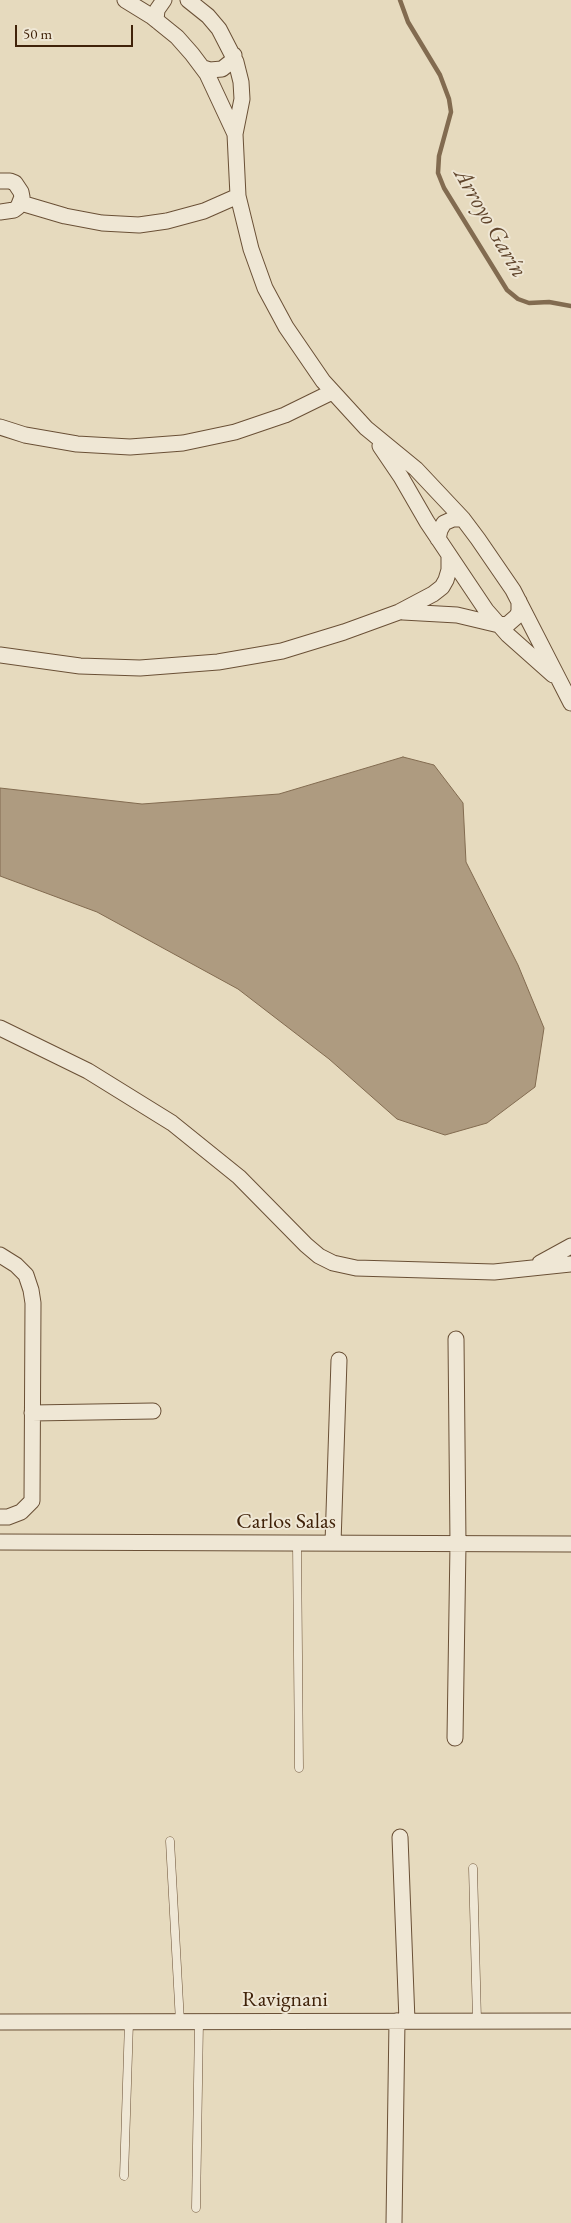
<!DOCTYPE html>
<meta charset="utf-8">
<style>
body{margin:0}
#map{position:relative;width:571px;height:2223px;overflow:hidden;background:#e6dabe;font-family:"EB Garamond",serif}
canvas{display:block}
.scale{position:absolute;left:15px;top:25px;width:118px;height:22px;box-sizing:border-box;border:2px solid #402209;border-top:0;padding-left:6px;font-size:15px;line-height:18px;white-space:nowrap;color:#402209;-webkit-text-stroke:4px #efe7d5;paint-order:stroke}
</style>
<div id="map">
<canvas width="571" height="2223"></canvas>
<div class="scale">50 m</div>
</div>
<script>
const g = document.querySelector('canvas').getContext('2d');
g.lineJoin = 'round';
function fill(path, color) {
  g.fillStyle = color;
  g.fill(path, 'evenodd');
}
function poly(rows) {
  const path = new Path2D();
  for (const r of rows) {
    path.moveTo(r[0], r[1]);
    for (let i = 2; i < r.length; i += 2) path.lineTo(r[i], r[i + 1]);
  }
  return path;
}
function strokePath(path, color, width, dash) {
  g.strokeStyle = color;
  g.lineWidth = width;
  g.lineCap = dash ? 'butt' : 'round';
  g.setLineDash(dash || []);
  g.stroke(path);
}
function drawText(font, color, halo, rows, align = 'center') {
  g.font = font + ' "EB Garamond",serif';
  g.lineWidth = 4;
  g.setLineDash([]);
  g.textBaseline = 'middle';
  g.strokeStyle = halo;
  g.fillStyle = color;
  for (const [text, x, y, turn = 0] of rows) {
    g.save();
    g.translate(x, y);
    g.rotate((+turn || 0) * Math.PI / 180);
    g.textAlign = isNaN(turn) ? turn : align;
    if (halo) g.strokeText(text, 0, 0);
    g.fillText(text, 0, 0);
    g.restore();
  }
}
const water = poly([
 [403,757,434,765,463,803,466,862,518,965,544,1028,535,1087,487,1123,445,1135,397,1119,329,1059,238,989,97,912,0,876,0,788,142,804,279,794,403,757]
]);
fill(water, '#ae9b80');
strokePath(water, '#826b50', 1);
strokePath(poly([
 [400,0,408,22,440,75,449,99,451,112,439,156,438,173,444,188,507,290,518,299,529,303,549,302,571,306]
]), '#826b50', 4.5);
const lane = poly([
 [297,1543,299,1768],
 [170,1841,180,2022],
 [473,1868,477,2020],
 [124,2176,129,2022],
 [196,2208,199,2022]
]);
const street = poly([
 [125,0,151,16,177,37,192,54,207,74,235,134],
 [188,0,208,16,219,29,236,62,241,82,242,99,235,134,238,196,251,249,265,288,286,327,323,381,366,428,416,469,463,519,478,539,513,590,571,703],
 [156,20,157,10,164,0],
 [204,68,210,70,222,69,232,61,234,55],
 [0,181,10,181,15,183,21,192,22,197,18,207,14,210,0,212],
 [21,203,65,216,102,223,139,225,167,221,204,211,238,196],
 [0,427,25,435,77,444,130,447,183,443,235,432,285,415,332,392],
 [380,446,401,477,427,522,486,610,508,635,553,675],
 [438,539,440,530,444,523,453,519,463,519],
 [403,612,457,615,499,625,508,624,516,617,519,612,519,601],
 [0,655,80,666,140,668,218,662,282,651,344,632,399,612,433,594,442,587,446,580,449,570,449,555],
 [0,1028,88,1071,172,1123,239,1177,306,1245,319,1256,333,1263,356,1268,494,1272,571,1264],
 [0,1255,16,1265,26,1275,31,1290,33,1303,32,1501,21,1512,8,1517,0,1517],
 [540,1263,571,1246],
 [32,1413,153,1411],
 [0,1542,571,1544],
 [333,1543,339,1360],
 [455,1738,458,1544,456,1339],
 [400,1837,407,2021],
 [0,2022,571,2021],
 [394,2223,397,2021]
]);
strokePath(lane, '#6a5036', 9);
strokePath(street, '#6a5036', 17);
strokePath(lane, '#efe7d5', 8);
strokePath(street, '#efe7d5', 15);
drawText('22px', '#402209', '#efe7d5', [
 ["Carlos Salas",286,1522],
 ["Ravignani",285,2000]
]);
drawText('italic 24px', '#61462d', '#efe7d5', [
 ["Arroyo Garín",490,223,60]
]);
</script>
